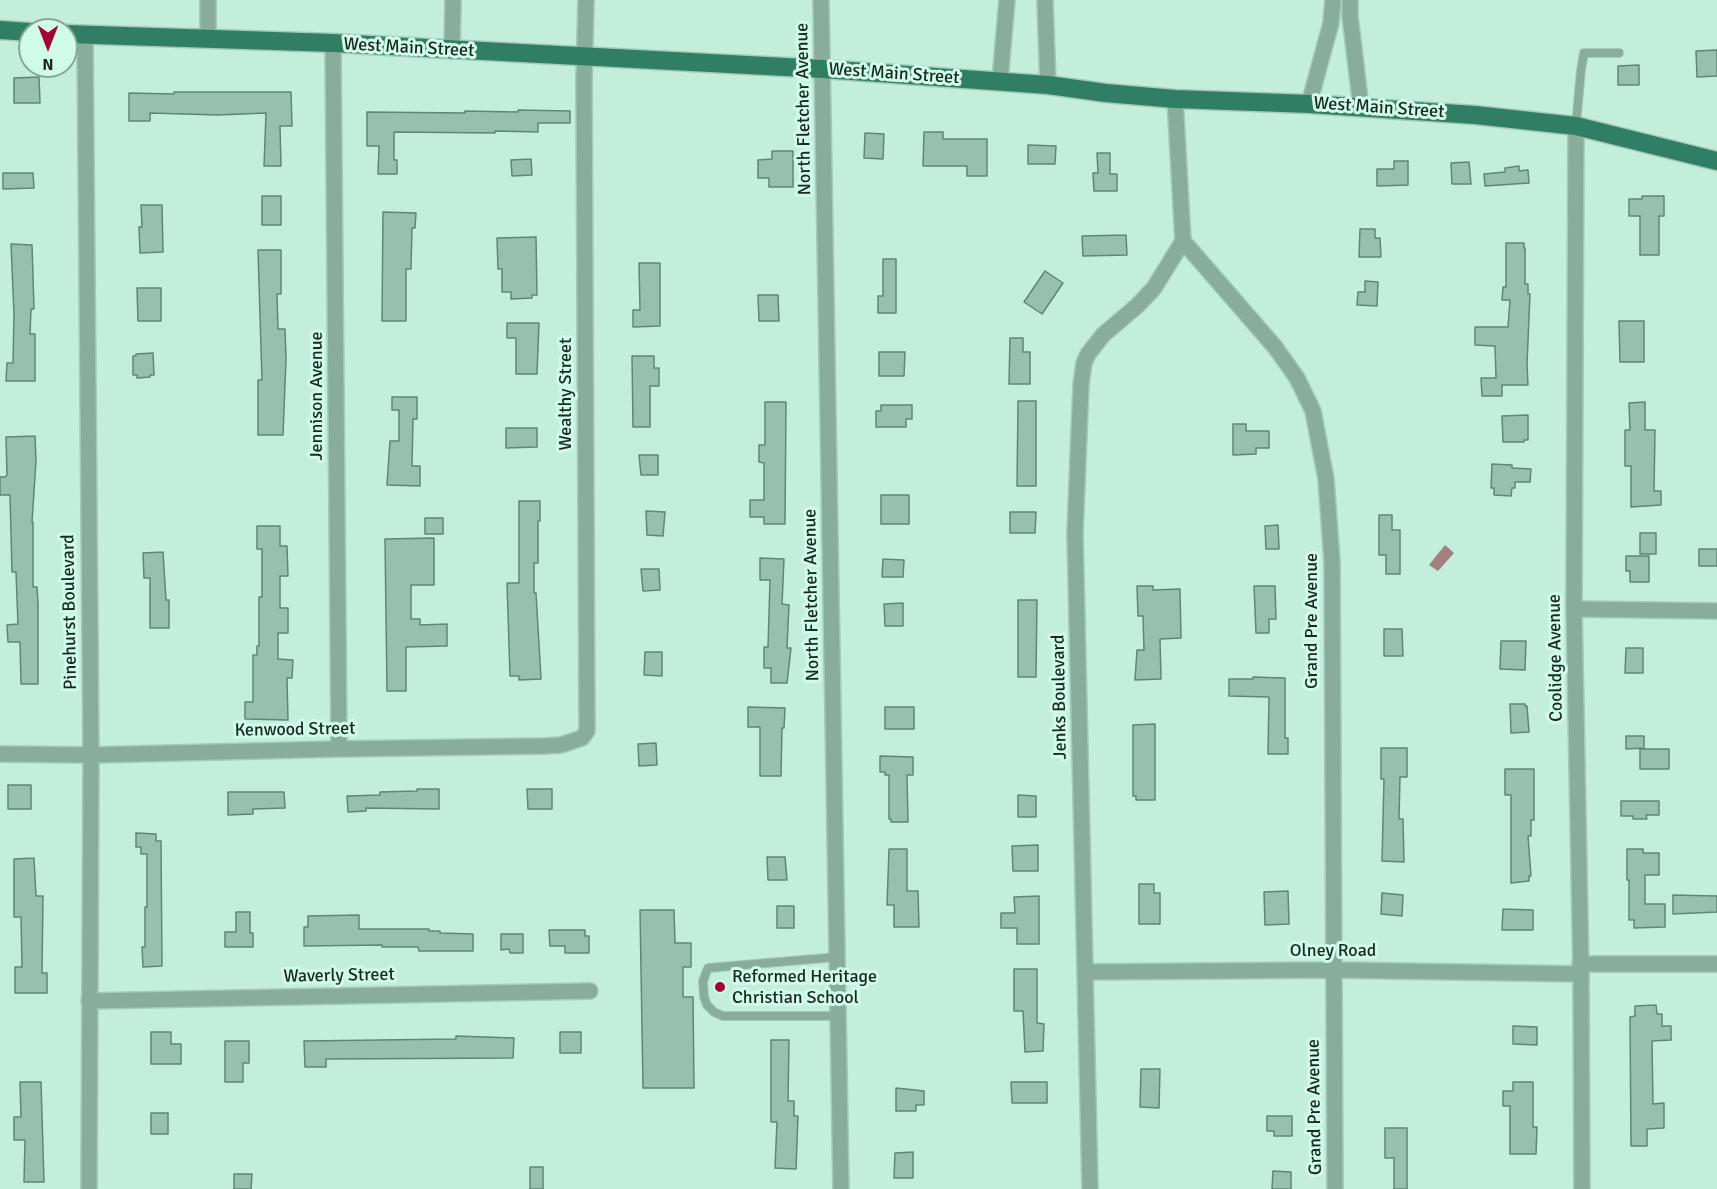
<!DOCTYPE html>
<style>
body{margin:0}
#map{position:relative;width:1717px;height:1189px;overflow:hidden;background:#c4eedc;font-family:Signika,sans-serif}
canvas{display:block}
.north{position:absolute;left:18px;top:18px;width:60px;height:60px;box-sizing:border-box;background:#d1fbe9;border:2px solid #87a799;border-radius:50%;rotate:180deg;font-size:16px;font-weight:700;line-height:24px;text-align:center;color:#182822}
.north::after{content:'';display:block;margin:auto;width:21px;height:27px;background:#a20435;clip-path:polygon(50% 0,100% 100%,50% 72%,0 100%)}
</style>
<div id="map">
<canvas width="1717" height="1189"></canvas>
<div class="north">N</div>
</div>
<script>
const g = document.querySelector('canvas').getContext('2d');
g.lineJoin = 'round';
function fill(path, color) {
  g.fillStyle = color;
  g.fill(path, 'evenodd');
}
function poly(rows) {
  const path = new Path2D();
  for (const r of rows) {
    path.moveTo(r[0], r[1]);
    for (let i = 2; i < r.length; i += 2) path.lineTo(r[i], r[i + 1]);
  }
  return path;
}
function strokePath(path, color, width, dash) {
  g.strokeStyle = color;
  g.lineWidth = width;
  g.lineCap = dash ? 'butt' : 'round';
  g.setLineDash(dash || []);
  g.stroke(path);
}
function drawText(font, color, halo, rows, align = 'center') {
  g.font = font + ' Signika,sans-serif';
  g.lineWidth = 6;
  g.setLineDash([]);
  g.textBaseline = 'middle';
  g.strokeStyle = halo;
  g.fillStyle = color;
  for (const [text, x, y, turn = 0] of rows) {
    g.save();
    g.translate(x, y);
    g.rotate((+turn || 0) * Math.PI / 180);
    g.textAlign = isNaN(turn) ? turn : align;
    if (halo) g.strokeText(text, 0, 0);
    g.fillText(text, 0, 0);
    g.restore();
  }
}
fill(poly([
 [1445,545,1454,553,1438,571,1429,565]
]), '#a27f81');
const building = poly([
 [1717,50,1717,76,1697,77,1696,51,1717,50],
 [1639,65,1639,85,1618,85,1618,66,1639,65],
 [39,77,40,103,14,103,14,78,39,77],
 [174,92,291,92,292,126,280,126,281,166,264,166,266,113,218,115,150,113,150,121,129,121,129,93,174,94,174,92],
 [518,110,570,111,570,123,538,123,538,132,495,131,495,133,394,132,394,160,397,160,397,174,378,174,379,146,367,146,367,112,465,113,465,111,518,112,518,110],
 [924,132,943,132,943,139,987,139,987,176,967,176,967,166,923,166,924,132],
 [865,133,884,134,883,159,864,158,865,133],
 [1028,145,1056,146,1055,164,1028,164,1028,145],
 [772,151,793,151,793,187,769,187,769,178,758,178,758,160,772,159,772,151],
 [1097,153,1110,153,1110,174,1117,174,1117,191,1094,191,1093,173,1098,173,1097,153],
 [531,159,532,175,512,176,511,160,531,159],
 [1394,161,1408,161,1408,185,1377,186,1377,169,1394,169,1394,161],
 [1469,162,1471,184,1452,184,1451,163,1469,162],
 [1519,166,1519,171,1528,170,1529,183,1485,186,1484,174,1505,172,1505,168,1519,166],
 [3,173,33,173,34,188,3,189,3,173],
 [262,196,281,196,281,225,262,225,262,196],
 [1642,196,1664,196,1664,216,1659,216,1659,255,1640,255,1640,216,1629,216,1629,199,1642,199,1642,196],
 [141,205,162,205,163,252,140,253,139,227,142,227,141,205],
 [383,212,416,213,415,228,412,228,411,269,406,269,406,321,382,321,383,212],
 [1360,229,1375,229,1375,238,1380,238,1381,257,1359,257,1360,229],
 [1126,235,1127,255,1083,256,1082,236,1126,235],
 [536,237,537,295,532,295,532,298,511,299,511,292,502,292,502,269,498,269,497,238,536,237],
 [1506,243,1524,243,1524,248,1525,248,1525,284,1528,284,1528,294,1530,294,1527,364,1528,385,1502,385,1502,396,1482,396,1481,378,1496,378,1495,346,1475,345,1475,327,1508,327,1510,300,1502,300,1503,287,1506,287,1506,243],
 [11,244,32,245,34,309,31,309,30,334,35,334,35,381,6,381,7,363,13,363,14,314,11,244],
 [258,250,281,250,281,294,277,294,278,329,285,329,286,359,283,435,258,435,258,380,262,380,258,250],
 [883,259,896,259,896,313,878,313,878,296,883,296,883,259],
 [639,263,660,263,660,326,633,327,633,310,640,310,639,263],
 [1045,271,1063,283,1042,314,1024,302,1045,271],
 [1365,281,1378,282,1377,306,1357,305,1358,292,1365,292,1365,281],
 [137,288,161,288,161,321,138,321,137,288],
 [758,295,778,295,779,321,759,321,758,295],
 [1619,321,1644,321,1644,362,1620,362,1619,321],
 [507,323,539,323,537,374,516,374,516,338,507,338,507,323],
 [1010,338,1023,338,1023,352,1030,352,1030,384,1009,384,1010,338],
 [879,352,905,352,904,376,879,376,879,352],
 [153,353,154,375,150,375,150,377,137,378,137,375,133,375,133,356,136,356,136,354,153,353],
 [632,356,654,356,654,368,659,368,659,386,650,386,650,427,633,427,632,356],
 [392,397,417,397,417,419,413,419,412,466,420,466,420,486,387,485,390,441,399,441,399,410,392,410,392,397],
 [1018,401,1036,401,1036,486,1017,486,1018,401],
 [765,402,786,402,785,524,764,524,764,517,750,517,750,500,764,500,764,463,759,462,759,445,765,445,765,402],
 [1645,402,1645,430,1655,430,1654,491,1661,491,1661,505,1631,507,1631,466,1625,466,1625,430,1630,430,1629,403,1645,402],
 [881,405,912,405,912,419,906,419,906,427,876,427,876,411,881,411,881,405],
 [1528,415,1528,440,1524,440,1524,442,1503,442,1502,416,1528,415],
 [1233,424,1246,424,1246,431,1269,431,1269,448,1256,448,1256,454,1233,455,1233,424],
 [506,428,537,428,537,447,506,448,506,428],
 [35,436,36,461,32,522,33,522,33,587,37,587,38,603,38,684,21,684,20,642,8,642,7,625,18,624,16,572,12,572,10,495,0,495,0,477,5,477,7,475,6,437,35,436],
 [639,455,658,455,658,475,641,475,639,455],
 [1492,464,1512,465,1512,468,1531,469,1530,482,1515,482,1515,488,1512,488,1511,496,1494,495,1494,488,1491,488,1492,464],
 [881,495,909,495,909,524,881,524,881,495],
 [519,501,540,501,540,521,538,521,538,563,534,563,534,593,536,593,541,679,519,680,519,676,510,676,507,583,519,583,519,501],
 [646,511,665,512,663,536,647,535,646,511],
 [1010,512,1036,512,1035,533,1010,533,1010,512],
 [1379,515,1392,515,1392,530,1400,530,1400,574,1386,574,1386,555,1379,555,1379,515],
 [425,518,443,518,443,534,425,534,425,518],
 [1278,525,1279,549,1266,549,1265,526,1278,525],
 [257,526,280,526,280,546,287,546,288,576,280,576,280,608,288,608,288,633,278,633,278,659,293,660,292,678,287,678,288,720,245,719,245,702,253,702,253,655,257,655,257,646,259,646,259,597,262,597,262,549,257,549,257,526],
 [1640,533,1656,533,1656,554,1640,554,1640,533],
 [434,538,434,585,411,585,411,619,420,619,420,625,447,624,447,646,406,647,406,691,387,691,385,539,434,538],
 [1699,549,1717,549,1717,566,1699,566,1699,549],
 [163,552,166,600,169,600,169,628,150,628,150,578,144,578,143,553,163,552],
 [1626,556,1649,556,1649,582,1630,582,1630,571,1626,571,1626,556],
 [760,558,784,559,782,604,789,605,787,648,791,648,787,683,771,683,771,668,764,668,764,647,768,647,770,580,760,580,760,558],
 [883,559,904,560,903,577,882,577,883,559],
 [641,569,659,569,660,590,643,591,641,569],
 [1137,586,1153,586,1153,590,1180,589,1181,638,1160,639,1161,679,1135,680,1137,650,1144,650,1143,616,1138,616,1137,586],
 [1254,586,1275,586,1276,619,1269,619,1269,633,1256,633,1254,586],
 [1018,600,1037,600,1036,677,1018,677,1018,600],
 [903,603,903,626,885,626,884,604,903,603],
 [1384,629,1402,629,1403,656,1384,656,1384,629],
 [1501,641,1526,641,1525,670,1500,669,1501,641],
 [1626,648,1643,648,1643,673,1625,673,1626,648],
 [645,652,662,652,662,676,644,675,645,652],
 [1253,677,1285,678,1285,738,1288,738,1288,754,1268,754,1269,697,1229,696,1229,679,1253,679,1253,677],
 [1510,704,1525,704,1525,706,1527,706,1529,732,1511,733,1510,704],
 [748,707,785,708,784,728,782,728,781,776,760,776,760,727,748,727,748,707],
 [885,707,914,707,914,729,885,729,885,707],
 [1155,724,1155,800,1136,800,1136,796,1133,796,1133,725,1155,724],
 [1626,736,1644,736,1644,748,1626,749,1626,736],
 [656,743,657,765,639,766,638,744,656,743],
 [1381,748,1407,748,1407,777,1400,777,1399,819,1403,819,1404,862,1382,861,1384,779,1381,779,1381,748],
 [1640,749,1669,749,1669,769,1640,769,1640,749],
 [880,756,913,757,913,775,907,775,908,822,891,822,891,819,889,819,889,775,885,775,885,772,880,772,880,756],
 [1505,769,1534,769,1534,820,1531,820,1531,836,1528,836,1531,876,1529,876,1529,881,1511,883,1511,795,1505,795,1505,769],
 [8,785,31,785,31,809,8,809,8,785],
 [417,789,439,789,439,809,366,808,366,811,348,812,347,796,380,795,380,792,417,791,417,789],
 [527,789,552,789,552,809,528,809,527,789],
 [228,792,284,792,285,808,253,809,253,814,228,815,228,792],
 [1018,795,1036,796,1036,817,1018,817,1018,795],
 [1621,801,1659,801,1659,815,1646,815,1647,819,1633,819,1633,816,1621,816,1621,801],
 [136,833,156,834,156,841,161,841,162,966,143,967,142,947,145,947,145,907,147,907,147,854,141,854,141,847,136,847,136,833],
 [1038,845,1038,871,1013,871,1012,846,1038,845],
 [889,849,907,849,907,891,918,891,919,927,894,927,894,905,887,905,889,849],
 [1627,849,1643,849,1643,853,1659,853,1659,875,1645,875,1645,904,1665,904,1665,927,1634,928,1634,920,1629,920,1629,880,1627,880,1627,849],
 [767,857,785,857,787,880,768,880,767,857],
 [34,858,36,896,43,896,42,973,47,973,47,993,15,993,15,967,22,967,21,917,14,917,14,859,34,858],
 [1139,884,1154,884,1154,893,1160,893,1160,924,1139,924,1139,884],
 [1288,891,1289,924,1265,925,1264,892,1288,891],
 [1382,893,1403,895,1402,916,1381,914,1382,893],
 [1673,895,1717,896,1717,912,1673,914,1673,895],
 [1039,896,1039,944,1017,944,1017,928,1001,928,1001,913,1015,913,1014,897,1039,896],
 [777,906,794,906,794,928,777,928,777,906],
 [1503,909,1533,910,1533,930,1502,930,1503,909],
 [640,910,674,910,675,943,691,943,691,967,683,967,683,997,693,997,694,1088,643,1088,640,910],
 [236,912,250,912,250,933,253,933,253,947,225,947,225,932,236,932,236,912],
 [359,915,359,929,429,929,429,931,440,931,440,933,473,934,473,951,419,951,418,947,382,947,382,945,304,946,304,927,308,927,308,916,359,915],
 [549,930,585,930,585,936,589,936,589,953,565,953,565,946,550,946,549,930],
 [501,934,523,934,523,953,510,953,509,949,501,950,501,934],
 [1014,969,1037,969,1037,1023,1044,1024,1043,1051,1025,1052,1023,1011,1014,1011,1014,969],
 [1656,1005,1657,1014,1662,1014,1662,1026,1671,1026,1671,1040,1652,1041,1653,1104,1664,1103,1664,1128,1647,1129,1647,1146,1631,1146,1630,1017,1635,1016,1635,1006,1656,1005],
 [1513,1026,1537,1027,1537,1045,1513,1044,1513,1026],
 [151,1032,171,1032,171,1044,181,1044,181,1064,151,1064,151,1032],
 [560,1032,581,1032,581,1053,560,1053,560,1032],
 [456,1036,514,1038,513,1058,326,1059,326,1067,305,1067,304,1041,456,1039,456,1036],
 [771,1040,789,1040,788,1101,794,1101,794,1116,798,1116,796,1169,775,1168,777,1122,771,1122,771,1040],
 [225,1041,249,1041,249,1063,243,1063,243,1082,225,1082,225,1041],
 [1141,1069,1160,1069,1159,1108,1140,1107,1141,1069],
 [20,1082,41,1082,44,1182,24,1182,25,1140,14,1140,14,1117,21,1117,20,1082],
 [1011,1082,1047,1082,1047,1103,1012,1103,1011,1082],
 [1513,1082,1533,1082,1533,1127,1537,1127,1536,1154,1510,1154,1510,1106,1503,1106,1503,1091,1513,1091,1513,1082],
 [896,1088,924,1091,924,1105,916,1105,916,1111,896,1111,896,1088],
 [151,1113,168,1113,168,1134,151,1134,151,1113],
 [1267,1116,1292,1116,1292,1136,1274,1136,1274,1131,1267,1131,1267,1116],
 [1385,1128,1407,1128,1407,1189,1394,1189,1394,1158,1385,1158,1385,1128],
 [913,1152,913,1178,894,1178,895,1153,913,1152],
 [530,1167,543,1167,543,1189,530,1189,530,1167],
 [1273,1171,1291,1172,1291,1189,1272,1189,1273,1171],
 [234,1174,252,1174,251,1189,234,1189,234,1174]
]);
fill(building, '#98c0af');
strokePath(building, '#5f8676', 1.5);
const lane = poly([
 [1576,125,1581,70,1584,53,1619,53],
 [837,957,708,968,703,981,704,997,707,1005,714,1012,723,1016,838,1016]
]);
const street = poly([
 [208,0,208,39],
 [821,0,841,1189],
 [1045,0,1048,85],
 [1350,0,1350,16,1361,107],
 [85,35,91,755,89,1189],
 [333,43,339,749],
 [452,51,453,0],
 [1000,81,1007,0],
 [1175,99,1183,241,1275,347,1297,378,1313,411,1326,479,1332,561,1335,1189],
 [1309,104,1331,23,1333,0],
 [1576,126,1574,609,1581,974,1582,1189],
 [1574,609,1717,611],
 [0,754,91,755,339,749,544,746,561,745,582,738,587,731,584,80,586,0],
 [1580,964,1717,964],
 [1085,972,1333,970,1581,974],
 [89,1001,590,991],
 [1090,1189,1075,533,1081,384,1084,363,1088,354,1103,335,1138,305,1154,288,1183,241]
]);
const primary = poly([
 [0,30,30,32],
 [66,34,333,43,823,69,1048,85,1106,93,1175,99,1309,104,1475,115,1576,126,1717,161]
]);
strokePath(lane, '#a5cabb', 10);
strokePath(street, '#a5cabb', 18);
strokePath(primary, '#a5cabb', 21);
strokePath(lane, '#88ad9d', 8);
strokePath(street, '#88ad9d', 15);
strokePath(primary, '#307f64', 18);
for (const [x, y, r, color] of [
 [720,987,6,"#a20435"]
]) {
  const dot = new Path2D();
  dot.arc(x, y, r, 0, 2 * Math.PI);
  g.fillStyle = color;
  g.fill(dot);
  strokePath(dot, '#d1fbe9', 2);
}
drawText('18px', '#182822', '#d1fbe9', [
 ["West Main Street",409,48,3],
 ["West Main Street",894,74,4],
 ["West Main Street",1379,108,4],
 ["North Fletcher Avenue",804,109,-91],
 ["Wealthy Street",566,394,-90],
 ["Jennison Avenue",317,396,-90],
 ["North Fletcher Avenue",812,595,-91],
 ["Pinehurst Boulevard",70,612,-91],
 ["Grand Pre Avenue",1312,621,-90],
 ["Coolidge Avenue",1556,658,-91],
 ["Jenks Boulevard",1060,697,-91],
 ["Kenwood Street",295,730,-1],
 ["Olney Road",1333,951],
 ["Waverly Street",339,976,-1],
 ["Grand Pre Avenue",1315,1107,-91]
]);
drawText('18px', '#182822', '#d1fbe9', [
 ["Reformed Heritage",732,977],
 ["Christian School",732,998]
], 'left');
</script>
